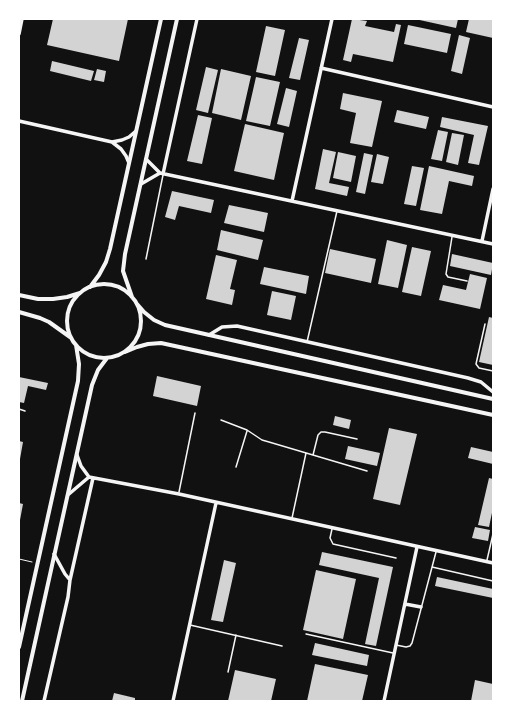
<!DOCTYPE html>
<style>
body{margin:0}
#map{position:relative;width:512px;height:720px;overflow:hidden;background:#111;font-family:Jost,sans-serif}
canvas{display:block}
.frame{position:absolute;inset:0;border:20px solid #fff;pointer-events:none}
</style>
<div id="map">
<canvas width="512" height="720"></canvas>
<div class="frame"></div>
</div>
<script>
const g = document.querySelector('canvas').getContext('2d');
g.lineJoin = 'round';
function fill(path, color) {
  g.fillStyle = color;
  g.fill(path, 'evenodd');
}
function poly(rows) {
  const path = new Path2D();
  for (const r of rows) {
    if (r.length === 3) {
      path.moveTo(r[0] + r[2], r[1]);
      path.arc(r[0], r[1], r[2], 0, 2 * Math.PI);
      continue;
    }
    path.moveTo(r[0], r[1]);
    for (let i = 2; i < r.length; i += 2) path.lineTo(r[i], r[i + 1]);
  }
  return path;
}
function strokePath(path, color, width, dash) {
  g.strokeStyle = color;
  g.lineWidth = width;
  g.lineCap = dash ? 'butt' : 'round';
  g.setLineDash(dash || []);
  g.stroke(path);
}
fill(poly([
 [53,19,128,19,119,61,47,45],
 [352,19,367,21,365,26,394,32,396,24,401,25,393,62,353,54,351,62,343,60],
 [415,19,458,19,456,28],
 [469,19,493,19,493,38,466,32],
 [408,25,451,34,447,53,404,44],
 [266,26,285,30,275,76,256,72],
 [459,35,470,38,462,74,451,71],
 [299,38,309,40,300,80,289,78],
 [52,61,94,71,91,81,50,71],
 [206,67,218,70,208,113,196,110],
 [97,69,106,71,104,82,94,80],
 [221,69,251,76,241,120,212,113],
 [256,77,280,82,270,126,246,121],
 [286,88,297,91,289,127,277,124],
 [343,93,382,101,372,147,350,143,356,113,340,109],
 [397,110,429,117,426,129,394,122],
 [198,115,212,118,202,164,187,161],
 [442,117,488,126,479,165,468,163,474,135,440,127],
 [245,124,284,133,274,180,234,171],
 [438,130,448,132,442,161,431,159],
 [452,133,464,135,458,165,446,162],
 [323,149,336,152,329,183,349,187,347,196,315,189],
 [338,152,356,156,351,182,333,178],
 [364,153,373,155,365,194,356,192],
 [377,154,389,157,383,184,371,182],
 [412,166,424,168,416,206,404,204],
 [429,166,474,176,472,186,449,181,442,214,420,210],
 [172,191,214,200,211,213,179,206,175,220,165,217],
 [229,205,268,213,264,232,224,223],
 [221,230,263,240,258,260,217,250],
 [387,240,407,245,398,288,378,284],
 [412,247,431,251,421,296,402,292],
 [330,249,376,259,371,283,325,273],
 [452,254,493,263,491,275,450,266],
 [216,255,237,260,230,289,235,290,232,305,206,299],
 [264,267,309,276,306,294,260,284],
 [470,274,487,278,480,309,439,300,443,285,466,290],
 [272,291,296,296,291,320,267,315],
 [489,317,493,318,493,365,479,362],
 [157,376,201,386,197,406,153,396],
 [19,377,48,383,46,390,28,386,24,403,19,402],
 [335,416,351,420,349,429,333,425],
 [389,428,417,434,400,505,373,499],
 [19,441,23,442,20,459,19,459],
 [348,446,380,453,377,466,345,459],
 [471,447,493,452,493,464,468,458],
 [489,478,493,479,493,508,489,527,478,525],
 [19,503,23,504,20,520,19,520],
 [475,527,490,530,488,541,472,538],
 [322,552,393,567,376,646,365,644,379,578,319,565],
 [224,560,236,563,223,622,211,620],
 [316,570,356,579,343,639,303,630],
 [437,577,493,589,493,598,435,586],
 [315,643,369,655,367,666,312,655],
 [315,664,368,675,362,701,307,701],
 [235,670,276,679,271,701,228,701],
 [475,680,493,684,493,701,471,701],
 [114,693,135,698,135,701,112,701]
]), '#d3d3d3');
strokePath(poly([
 [19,559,32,562]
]), '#f5f5f5', 1);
strokePath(poly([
 [452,237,446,274,448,277,467,281],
 [146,259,163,175],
 [485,324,476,364,479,368,493,371],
 [307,342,337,211],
 [19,409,25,411],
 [221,420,247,430,262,440,269,442,367,471],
 [313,455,318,435,321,432,325,432,357,439],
 [236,467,247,431],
 [179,492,195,413],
 [292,518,306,453],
 [332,529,330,538,333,544,396,558],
 [487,560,493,534],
 [432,567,493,581],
 [190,625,282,646],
 [306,634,393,653],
 [396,645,406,647,410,646,412,643,436,552],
 [228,672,236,635]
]), '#f5f5f5', 1.5);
strokePath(poly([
 [19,34,22,19],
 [321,68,493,107],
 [19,121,112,142,122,140,129,137,136,131],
 [112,142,121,149,126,156,129,163],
 [146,159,160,173,493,244],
 [163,174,197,19],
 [141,184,160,173],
 [292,201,332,19],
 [482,241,493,189],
 [209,335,222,327,237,326,468,378,481,382,493,392],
 [77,455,81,466,89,477,179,494,493,563],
 [69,494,89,477],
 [70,580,93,478],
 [405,604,421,607],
 [44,701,68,597,70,580,65,574,54,554],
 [173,701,216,503],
 [384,701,417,547]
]), '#f5f5f5', 3.5);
strokePath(poly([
 [104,321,37],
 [90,287,99,275,106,262,110,249,161,19],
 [19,295,38,299,53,299,67,297,80,293],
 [132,297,123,271,125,254,177,19],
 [137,304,144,312,154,320,165,325,493,399],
 [19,312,40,318,49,322,70,337],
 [125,352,137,347,148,344,161,343,493,415],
 [19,647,78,381,79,364,76,345],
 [22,701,92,385,98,370,107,358]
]), '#f5f5f5', 4);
</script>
